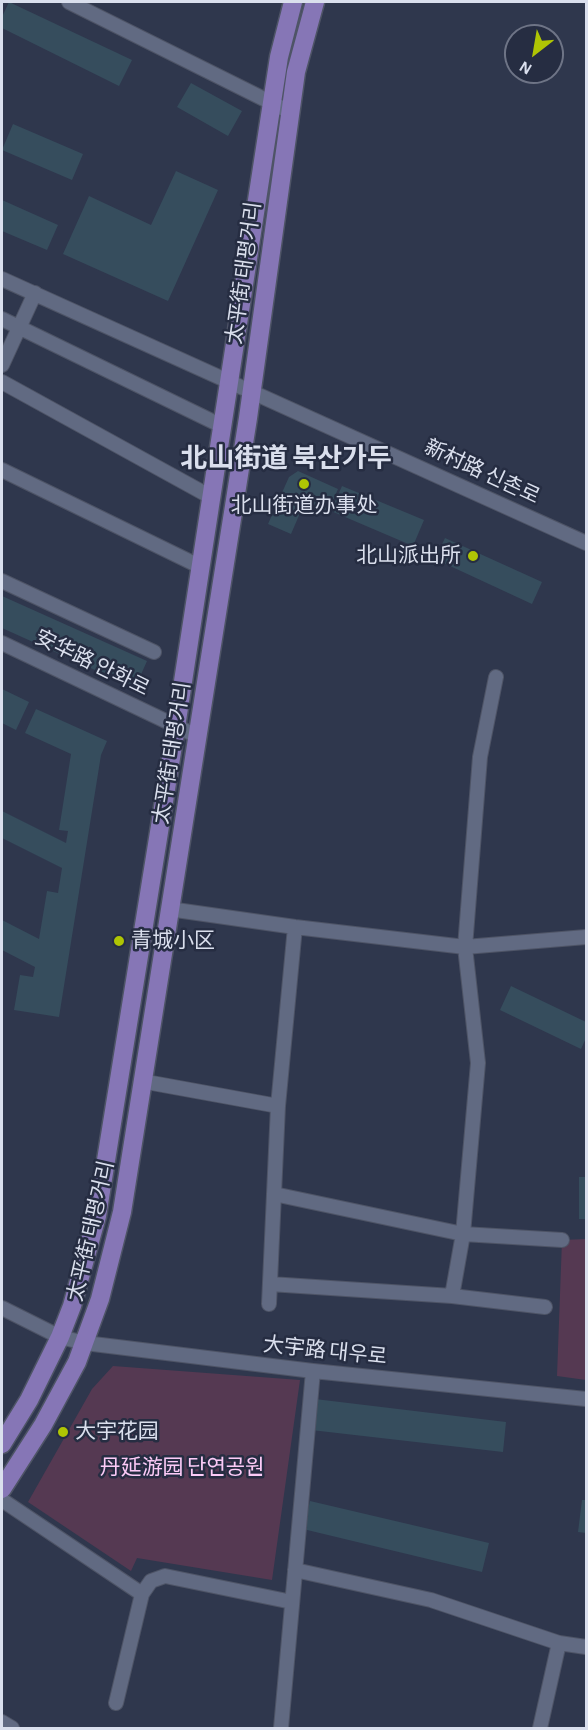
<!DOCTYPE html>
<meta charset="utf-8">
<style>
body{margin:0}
#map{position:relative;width:588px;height:1730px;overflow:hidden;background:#2f374d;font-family:"Alegreya Sans",sans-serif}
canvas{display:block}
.frame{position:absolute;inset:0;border:3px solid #dadfed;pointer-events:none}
.north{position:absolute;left:504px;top:24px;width:60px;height:60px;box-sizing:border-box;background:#262d42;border:2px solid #6e7486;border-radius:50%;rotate:211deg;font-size:16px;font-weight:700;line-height:24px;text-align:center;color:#dadfed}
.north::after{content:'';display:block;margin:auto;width:21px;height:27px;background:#afc504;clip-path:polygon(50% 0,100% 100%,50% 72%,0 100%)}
</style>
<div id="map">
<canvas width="588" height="1730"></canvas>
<div class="frame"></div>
<div class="north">N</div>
</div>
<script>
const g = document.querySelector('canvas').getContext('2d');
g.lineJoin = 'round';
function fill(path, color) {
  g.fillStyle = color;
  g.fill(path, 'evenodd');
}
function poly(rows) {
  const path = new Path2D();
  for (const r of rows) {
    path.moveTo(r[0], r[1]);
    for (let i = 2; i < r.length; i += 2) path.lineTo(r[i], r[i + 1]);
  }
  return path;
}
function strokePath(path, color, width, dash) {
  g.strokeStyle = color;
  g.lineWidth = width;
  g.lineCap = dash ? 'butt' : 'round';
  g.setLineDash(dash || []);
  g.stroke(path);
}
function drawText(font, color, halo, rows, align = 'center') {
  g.font = font + ' "Alegreya Sans","Noto Sans SC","Noto Sans KR",sans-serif';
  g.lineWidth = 5;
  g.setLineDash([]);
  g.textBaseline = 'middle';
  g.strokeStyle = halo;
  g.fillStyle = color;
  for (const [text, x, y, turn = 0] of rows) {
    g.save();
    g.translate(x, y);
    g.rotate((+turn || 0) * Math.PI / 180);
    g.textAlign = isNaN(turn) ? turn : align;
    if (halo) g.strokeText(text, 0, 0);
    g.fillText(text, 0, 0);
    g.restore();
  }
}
fill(poly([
 [586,1239,586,1380,557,1376,562,1240],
 [113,1366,300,1380,272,1580,137,1558,131,1571,28,1502,92,1389]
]), '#553952');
fill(poly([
 [9,2,132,60,119,86,2,28,2,17],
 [191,83,242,111,228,136,177,107],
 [13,124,83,154,72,180,2,150],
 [176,171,218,190,168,301,63,254,89,196,151,225],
 [2,200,58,225,47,250,2,231],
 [298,471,338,489,327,514,304,504,291,534,268,524,289,477],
 [342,486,424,520,413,546,331,511],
 [445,538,542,582,532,604,435,559],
 [2,596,147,661,135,688,2,628],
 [2,689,29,702,16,730,2,723],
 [36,709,107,741,101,755,59,1017,14,1010,20,975,33,977,35,967,2,950,2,920,39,939,47,891,58,893,62,868,2,838,2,811,66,843,68,831,59,830,71,754,25,733],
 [511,986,586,1022,586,1038,581,1049,500,1010],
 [579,1177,586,1177,586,1219,579,1219],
 [315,1399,506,1422,503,1452,311,1430],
 [582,1500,586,1500,586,1533,578,1532],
 [310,1501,489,1543,482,1572,303,1529]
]), '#364d5d');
const minor = poly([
 [69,2,290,112],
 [2,279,586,543],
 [2,319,222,426],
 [2,365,35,293],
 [2,382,211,497],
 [2,470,201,567],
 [2,581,154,652],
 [2,643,197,736],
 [169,909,295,927,465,947,586,937],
 [141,1081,278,1106],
 [274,1194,463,1234,562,1240],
 [270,1284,452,1296,545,1307],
 [452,1296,463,1234,478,1063,465,947,480,757,496,677],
 [269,1304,278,1106,295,927],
 [2,1308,60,1337,85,1343,313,1371,586,1399],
 [2,1500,142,1594],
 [295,1570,431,1600,559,1643,586,1647],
 [116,1703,142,1594,151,1581,165,1576,292,1602],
 [2,1722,12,1728],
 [281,1728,313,1371],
 [540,1728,559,1643]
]);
const major = poly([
 [2,1444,29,1400,60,1337,72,1306,97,1216,176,727,279,57,293,2],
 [2,1489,43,1425,77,1362,100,1299,122,1212,248,418,296,72,315,2]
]);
strokePath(minor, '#4e5466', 16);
strokePath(major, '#4e5466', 21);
strokePath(minor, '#616a82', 14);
strokePath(major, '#8676b6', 18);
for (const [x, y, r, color] of [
 [304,484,6,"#afc504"],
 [473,556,6,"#afc504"],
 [119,941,6,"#afc504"],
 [63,1432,6,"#afc504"]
]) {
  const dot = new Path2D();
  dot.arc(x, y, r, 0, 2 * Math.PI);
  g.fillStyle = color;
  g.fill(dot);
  strokePath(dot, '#262d42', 2);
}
drawText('21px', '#dadfed', '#262d42', [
 ["太平街 태평거리",244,273,-82],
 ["新村路 신촌로",482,472,25],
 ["安华路 안화로",92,663,26],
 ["太平街 태평거리",172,753,-81],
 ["太平街 태평거리",91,1231,-77],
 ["大宇路 대우로",325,1351,6]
]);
drawText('21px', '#dadfed', '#262d42', [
 ["北山街道办事处",304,506,"center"],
 ["北山派出所",461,556,"right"],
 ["青城小区",131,941],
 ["大宇花园",75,1432]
], 'left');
drawText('21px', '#fccbf7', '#262d42', [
 ["丹延游园 단연공원",182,1468]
]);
drawText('bold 27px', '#dadfed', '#262d42', [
 ["北山街道 북산가두",286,459]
]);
</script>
